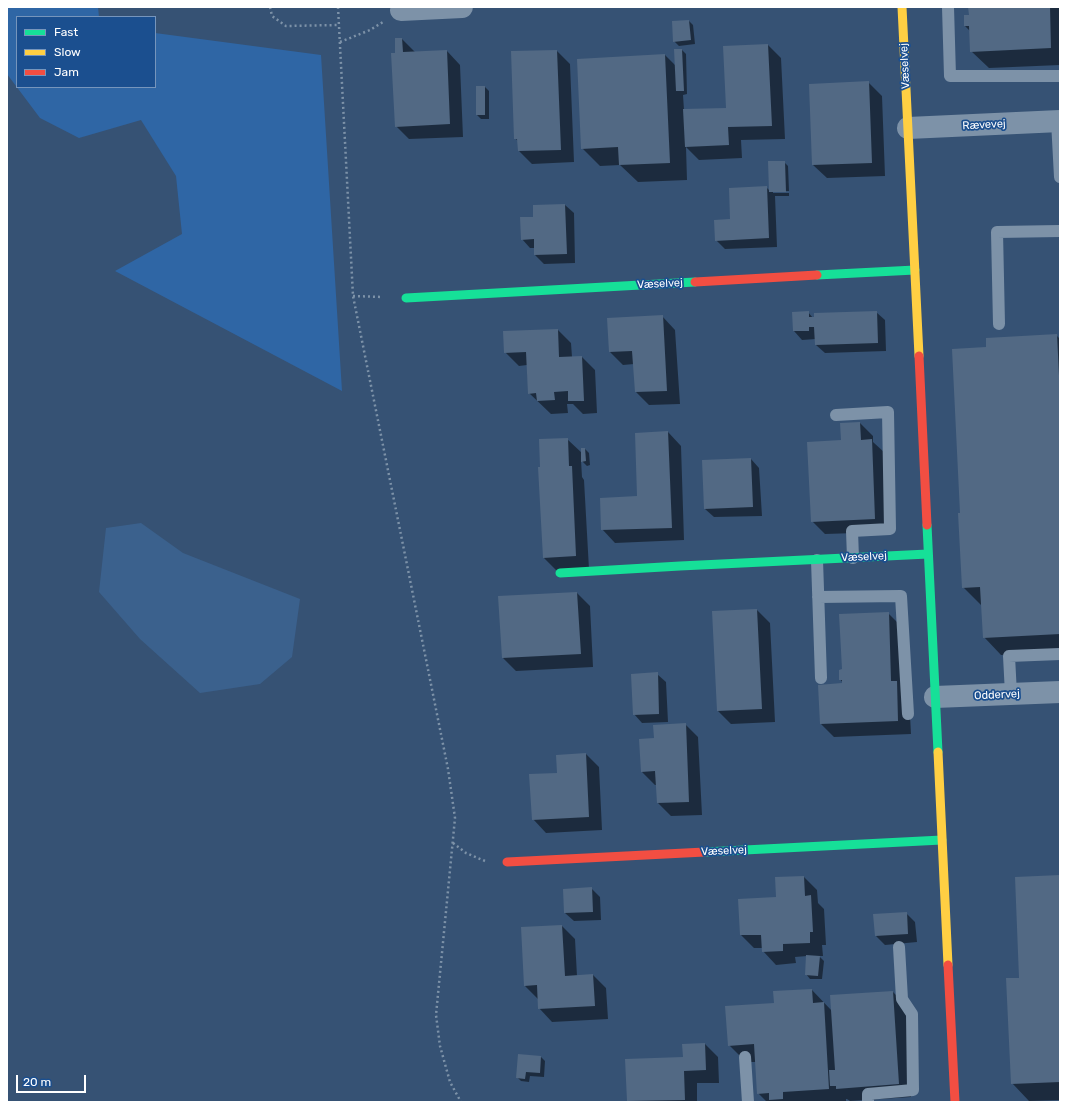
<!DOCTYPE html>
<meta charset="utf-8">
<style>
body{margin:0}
#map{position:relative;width:1067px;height:1109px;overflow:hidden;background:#365274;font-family:Rubik,sans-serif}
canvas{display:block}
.frame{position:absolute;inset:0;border:8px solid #fff;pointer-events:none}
.legend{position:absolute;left:16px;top:16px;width:140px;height:72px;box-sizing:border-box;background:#1b4f8f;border:1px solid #7695bc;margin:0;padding:5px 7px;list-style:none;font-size:12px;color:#fff}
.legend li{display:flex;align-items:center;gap:8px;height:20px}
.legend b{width:20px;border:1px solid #7695bc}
.scale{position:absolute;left:16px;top:1075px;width:70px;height:18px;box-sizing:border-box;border:2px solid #fff;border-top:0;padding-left:5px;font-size:12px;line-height:14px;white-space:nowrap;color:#fff;-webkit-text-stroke:3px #1b4f8f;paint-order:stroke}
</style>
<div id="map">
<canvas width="1067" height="1109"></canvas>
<div class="frame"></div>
<ul class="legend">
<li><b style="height:5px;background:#16e098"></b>Fast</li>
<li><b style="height:5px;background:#ffcf43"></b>Slow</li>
<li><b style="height:5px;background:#f24e42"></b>Jam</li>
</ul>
<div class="scale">20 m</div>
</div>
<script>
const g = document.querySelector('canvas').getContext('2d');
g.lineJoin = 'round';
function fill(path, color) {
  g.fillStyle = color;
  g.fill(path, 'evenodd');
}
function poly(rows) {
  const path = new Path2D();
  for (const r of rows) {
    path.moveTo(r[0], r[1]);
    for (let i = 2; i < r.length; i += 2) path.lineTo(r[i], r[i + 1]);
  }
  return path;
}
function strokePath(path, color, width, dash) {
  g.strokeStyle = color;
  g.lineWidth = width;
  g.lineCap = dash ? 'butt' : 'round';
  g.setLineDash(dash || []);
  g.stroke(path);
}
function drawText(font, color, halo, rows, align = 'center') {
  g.font = font + ' Rubik,sans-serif';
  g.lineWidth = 3.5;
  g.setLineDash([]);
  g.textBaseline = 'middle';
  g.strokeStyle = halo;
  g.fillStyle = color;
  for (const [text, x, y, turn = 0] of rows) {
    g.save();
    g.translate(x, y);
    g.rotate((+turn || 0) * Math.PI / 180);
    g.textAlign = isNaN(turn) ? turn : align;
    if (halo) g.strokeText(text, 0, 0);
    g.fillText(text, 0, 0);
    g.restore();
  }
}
fill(poly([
 [7,7,98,7,99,17,17,17,17,87,155,87,155,33,321,55,342,391,115,271,182,234,176,176,141,120,79,138,40,118,7,74]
]), '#2f66a5');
fill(poly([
 [141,523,183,553,300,599,292,657,260,684,200,693,140,639,99,592,106,528]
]), '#3b618d');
fill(poly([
 [969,7,1060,7,1060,65,989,68,971,51,970,31,965,26,970,16],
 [689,21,693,25,695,44,679,46,674,41],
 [402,39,415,52,447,51,460,65,463,137,409,139,396,126,396,54],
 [768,45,781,58,785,139,741,140,742,158,699,160,686,147,687,180,638,182,620,165,600,166,582,148,665,55,676,66,682,50,686,54,687,94,683,95,684,110,727,109],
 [557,51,570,64,574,162,532,164,519,151,518,141,515,138,512,52],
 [868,82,882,96,885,176,827,178,813,165],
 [485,87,489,91,489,119,481,119,477,115],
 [784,162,788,166,789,191,773,191,773,193,789,193,789,196,775,196,777,247,725,249,716,240,731,220,766,187,770,191],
 [565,205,574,213,575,263,544,264,535,255,535,248,530,248,522,239,534,217],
 [808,312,813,318,876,312,885,320,886,351,825,353,816,345,816,339,802,340,794,331],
 [662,316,675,330,680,404,649,405,636,392,634,364,623,365,610,352,608,319],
 [558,330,571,343,572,357,582,357,595,370,597,413,583,414,573,404,567,404,568,413,551,414,529,393,527,365,519,366,505,352],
 [1056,335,1060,339,1060,652,1001,655,984,637,982,604,981,605,963,587,961,514,987,348],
 [860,423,873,436,873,442,885,453,888,532,825,534,812,521,842,441],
 [668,432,681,446,684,540,615,543,602,529,638,497],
 [567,439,582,453,585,449,589,453,590,465,587,466,581,460,582,477,584,480,589,569,557,571,544,558,541,468],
 [751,459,759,468,762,516,714,517,705,509],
 [577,593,590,606,593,667,516,671,503,658],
 [757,610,770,623,775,722,731,724,718,711],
 [888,613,901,626,909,696,911,734,834,737,821,724,843,684,843,683,840,679,843,670],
 [657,674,666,682,668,722,642,723,634,714],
 [685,724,698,737,702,815,671,816,658,803,657,785,655,785,642,772,655,739],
 [586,754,599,767,602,830,546,833,533,819,558,773],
 [1060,876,1060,1100,1029,1101,1012,1083,1020,979],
 [804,877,817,890,818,903,824,909,826,945,822,945,823,956,819,956,824,961,822,979,810,979,806,974,807,956,795,957,796,963,776,965,763,951,762,948,754,948,741,935,739,900,777,898,776,878],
 [591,888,600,897,601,920,574,921,565,913],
 [906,913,915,922,917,942,885,945,876,936],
 [562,926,575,939,577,976,593,975,606,988,608,1019,552,1022,539,1008,538,999,525,986],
 [812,990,832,1011,893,992,906,1005,911,1097,850,1101,847,1099,846,1099,846,1102,767,1102,758,1093,756,1062,746,1062,729,1045,775,1004],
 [705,1044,718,1057,719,1083,697,1083,697,1102,629,1102,628,1101,626,1060,684,1058],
 [519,1055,541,1057,545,1061,544,1077,530,1076,529,1082,521,1081,517,1077]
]), '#0007');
fill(poly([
 [968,7,1050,7,1051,48,970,52,969,26,964,26,964,15,969,15],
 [689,20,691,40,673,42,672,21],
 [395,38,402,38,403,52,447,50,450,124,395,127,391,53,395,53],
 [768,44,772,126,728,127,729,145,685,147,683,109,726,108,723,46],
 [674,49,682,49,684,91,676,91],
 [557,50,561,150,518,151,517,139,514,139,511,51],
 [665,54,670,163,619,165,618,147,581,149,577,59],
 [869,81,872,163,812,165,809,84],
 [476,86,485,86,485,115,476,115],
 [768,161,785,161,786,192,769,192],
 [767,186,769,238,715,241,714,220,730,219,729,188],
 [565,204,567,254,534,255,534,239,521,240,520,217,533,217,533,205],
 [809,311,809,317,814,317,814,313,877,311,878,343,815,345,814,327,809,327,809,331,793,331,792,312],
 [663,315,667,391,635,392,632,351,609,352,607,318],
 [558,329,559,357,582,356,584,401,568,401,568,391,554,392,555,400,537,401,536,393,528,394,526,352,504,353,503,331],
 [1057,334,1060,396,1060,634,983,638,980,587,962,588,958,513,960,513,952,349,986,347,986,338],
 [860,422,861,440,872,439,875,519,811,522,807,442,841,440,840,423],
 [668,431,672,528,601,530,600,498,637,496,635,433],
 [568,438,569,466,572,466,576,556,543,558,538,467,540,467,539,439],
 [581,448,585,448,586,461,581,462],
 [751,458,753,507,704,509,702,460],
 [577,592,581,654,502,658,498,596],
 [757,609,762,709,717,711,712,611],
 [889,612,891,681,897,681,898,721,820,724,818,685,842,683,842,680,839,680,839,670,842,669,839,614],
 [658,672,659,714,633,715,631,674],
 [686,723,689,802,657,803,655,771,641,772,639,739,654,738,653,725],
 [586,753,589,817,532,820,529,774,557,773,556,755],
 [1060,875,1060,1082,1011,1084,1006,978,1019,978,1015,877],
 [804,876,805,896,811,895,813,932,810,932,810,943,783,944,783,951,762,952,761,935,740,935,738,899,776,897,775,877],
 [592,887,593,912,564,913,563,889],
 [907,912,908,934,875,936,873,914],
 [562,925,565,976,593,974,595,1006,538,1009,537,985,524,986,521,927],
 [806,955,820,956,818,976,805,975],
 [812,989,813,1003,824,1002,829,1089,783,1092,783,1099,769,1100,769,1093,757,1094,754,1044,728,1046,725,1006,774,1003,773,991],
 [893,991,899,1084,836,1089,836,1086,830,1086,829,1070,835,1070,830,995],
 [705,1043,706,1070,684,1071,685,1100,627,1101,625,1059,683,1057,682,1044],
 [518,1054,541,1056,540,1073,526,1072,525,1079,516,1078]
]), '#526984');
strokePath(poly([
 [270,7,272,16,286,26,339,25],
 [338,7,353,296,448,769,455,818,436,1015,440,1046,450,1082,461,1102],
 [340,42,370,30,383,22],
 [353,296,383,297],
 [453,843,466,853,485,861]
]), '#7d92a8', 2.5, [2, 3]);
strokePath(poly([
 [948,7,950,76,1060,76],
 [1057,121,1060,177],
 [999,324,997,232,1060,231],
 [836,415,888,412,890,529,852,531,853,558],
 [817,560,821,678],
 [818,597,901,596,908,714],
 [1011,694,1009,656,1060,654],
 [745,1057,748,1102],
 [868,1102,868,1094,913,1090,912,1014,902,999,899,947]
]), '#7d92a8', 12);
strokePath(poly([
 [401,10,462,7],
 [908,128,1060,121],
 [935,697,1060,692]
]), '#7d92a8', 22);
strokePath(poly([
 [817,275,915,270],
 [406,298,695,282],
 [927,525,938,752],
 [560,573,680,566,928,554],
 [705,852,942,840]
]), '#16e098', 9);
strokePath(poly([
 [902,7,919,356],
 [938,752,948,965]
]), '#ffcf43', 9);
strokePath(poly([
 [695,282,817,275],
 [919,356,927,525],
 [507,862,705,852],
 [948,965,955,1102]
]), '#f24e42', 9);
drawText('11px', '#fff', '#1b4f8f', [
 ["Væselvej",905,66,-93],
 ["Rævevej",984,125,-3],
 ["Væselvej",660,284,-3],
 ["Væselvej",864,557,-3],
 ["Oddervej",997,695,-3],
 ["Væselvej",724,851,-3]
]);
</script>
